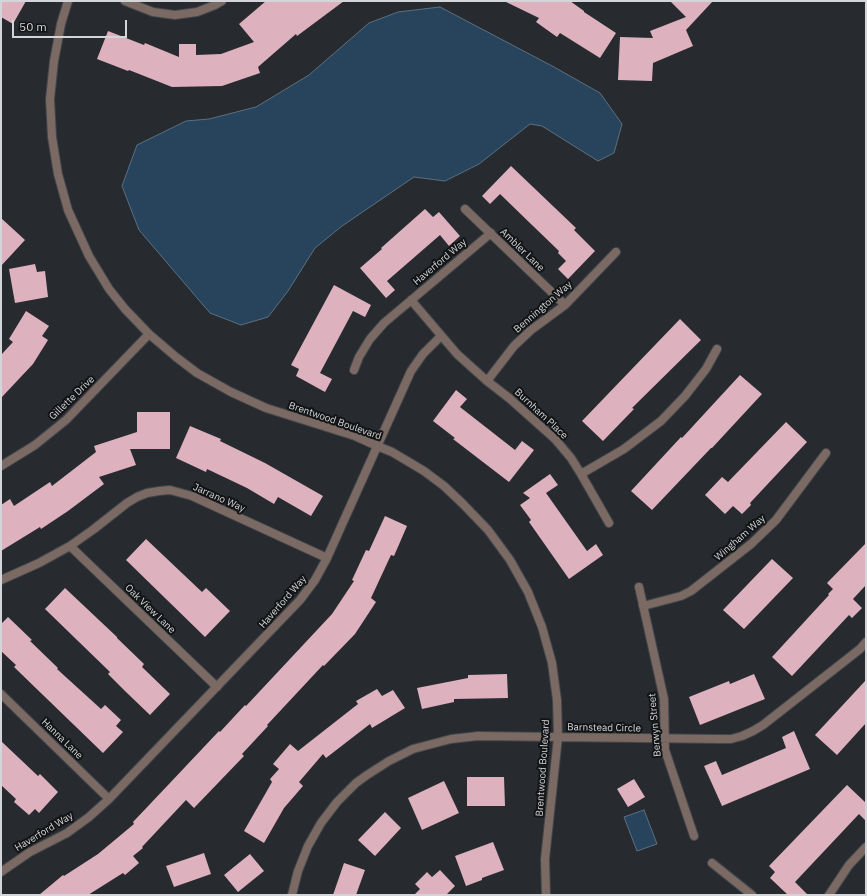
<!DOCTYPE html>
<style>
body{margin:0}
#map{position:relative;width:867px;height:896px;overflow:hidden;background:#272b2f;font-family:"IBM Plex Sans",sans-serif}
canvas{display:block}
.frame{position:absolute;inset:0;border:2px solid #d3d5d8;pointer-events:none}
.scale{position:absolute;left:12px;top:20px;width:115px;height:18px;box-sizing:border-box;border:2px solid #d3d5d8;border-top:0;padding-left:5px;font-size:12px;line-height:14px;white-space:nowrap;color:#d3d5d8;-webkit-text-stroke:3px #121415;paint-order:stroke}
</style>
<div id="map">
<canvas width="867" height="896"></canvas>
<div class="frame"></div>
<div class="scale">50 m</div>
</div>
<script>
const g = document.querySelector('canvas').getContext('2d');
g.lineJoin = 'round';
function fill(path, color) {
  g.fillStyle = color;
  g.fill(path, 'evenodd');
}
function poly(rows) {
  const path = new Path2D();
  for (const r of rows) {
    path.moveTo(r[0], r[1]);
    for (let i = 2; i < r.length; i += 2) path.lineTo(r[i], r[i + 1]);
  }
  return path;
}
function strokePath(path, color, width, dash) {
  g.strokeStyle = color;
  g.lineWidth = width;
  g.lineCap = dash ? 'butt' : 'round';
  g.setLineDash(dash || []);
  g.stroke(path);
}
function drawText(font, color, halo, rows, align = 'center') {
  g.font = font + ' "IBM Plex Sans",sans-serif';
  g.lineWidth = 4;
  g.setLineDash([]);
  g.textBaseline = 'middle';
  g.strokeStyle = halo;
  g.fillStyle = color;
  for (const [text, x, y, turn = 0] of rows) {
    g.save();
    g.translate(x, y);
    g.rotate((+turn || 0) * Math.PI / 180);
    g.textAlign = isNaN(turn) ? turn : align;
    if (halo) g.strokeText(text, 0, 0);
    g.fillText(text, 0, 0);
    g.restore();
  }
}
const water = poly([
 [440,7,554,67,600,93,622,124,614,153,598,161,542,126,530,124,479,164,445,181,414,177,342,226,315,248,288,291,268,317,241,325,210,313,139,230,122,186,137,145,186,121,209,119,256,107,309,75,369,23,398,12,440,7],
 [644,810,657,844,637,851,624,817,644,810]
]);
fill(water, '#27445c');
strokePath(water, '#5b7081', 1);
fill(poly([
 [1,1,26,1,13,24,1,17],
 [266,1,344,1,297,36,296,34,258,67,260,73,222,86,172,87,129,70,128,71,97,59,108,31,144,45,145,43,179,57,179,44,196,44,196,55,221,54,254,42,239,24],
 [504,1,570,1,584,11,584,12,616,33,600,58,560,33,557,37,536,22,539,18],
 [670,1,713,1,686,30,693,46,653,63,652,81,618,80,620,37,653,38,650,31,686,17],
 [511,166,576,228,574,230,595,251,568,279,558,269,566,261,558,253,559,251,532,225,500,194,490,204,482,196],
 [425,209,433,217,439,212,460,236,449,246,440,235,387,281,395,290,386,298,360,268,382,249,381,248],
 [1,218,25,240,1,266],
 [35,264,37,272,45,271,48,297,15,303,9,269],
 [334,285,371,305,365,317,353,311,320,373,332,379,325,392,296,376,299,369,291,365],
 [26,311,49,326,42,336,48,340,33,364,1,398,1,355,13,342,9,339],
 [680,319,701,340,632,408,634,409,603,441,582,421],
 [740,375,762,394,712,448,711,448,652,510,631,491,681,437,682,438],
 [456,390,467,399,460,407,515,450,522,441,534,450,509,482,453,439,455,438,433,421],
 [137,412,170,412,170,449,130,449,136,465,99,477,104,484,68,511,41,529,40,527,1,551,1,505,10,499,14,506,50,482,52,486,96,452,94,446,137,432],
 [786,422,807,442,750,503,751,505,742,514,733,506,725,514,705,495,722,477,728,482],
 [190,426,221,439,220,441,265,463,323,496,311,516,278,497,274,504,247,488,207,469,206,472,176,458],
 [550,474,558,485,546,493,587,551,596,544,603,555,569,579,529,522,531,520,520,505,530,498,523,493],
 [385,516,407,526,394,556,391,555,371,598,376,602,355,634,324,666,323,665,267,725,268,726,242,754,244,756,194,808,186,800,142,847,143,848,133,856,139,863,125,875,123,873,88,895,39,895,63,875,64,876,98,854,134,824,133,822,169,784,219,731,220,732,245,705,246,706,332,614,354,581,352,580,366,550,369,551],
 [146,539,202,592,206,588,230,611,205,637,126,560],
 [866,543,866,585,853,599,862,608,852,618,849,615,792,676,772,657,829,595,828,594,833,589,827,583],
 [772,559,793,578,744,629,723,610],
 [65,588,117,637,117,638,144,664,142,667,170,694,150,715,126,692,108,674,110,672,45,609],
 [8,617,32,640,30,641,58,668,57,669,101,709,105,705,121,720,116,726,123,732,103,753,14,667,16,665,1,651,1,624],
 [507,674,508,698,454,699,454,702,422,709,417,688,468,678,468,675],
 [754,674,765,699,700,725,689,697,729,681,730,684],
 [866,680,866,723,837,755,815,735],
 [377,689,382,696,393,690,405,708,372,728,370,724,326,758,323,754,299,782,303,786,284,808,264,843,244,831,272,782,270,779,279,769,273,764,290,744,298,751,358,704,356,701],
 [794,731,810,769,722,806,704,766,716,761,722,775,786,748,782,737],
 [1,741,38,776,40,774,58,792,39,813,35,809,29,815,14,802,16,799,1,785],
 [467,777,504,777,505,806,467,806],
 [634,779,645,797,628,807,617,789],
 [444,781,459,813,422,830,408,798],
 [847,785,866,803,866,821,859,814,795,882,808,895,788,895,770,878,775,872,769,866],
 [385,812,401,828,375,856,358,840],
 [493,842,504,870,482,878,482,880,466,886,455,856],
 [204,853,211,874,174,887,166,866],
 [250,854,264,871,238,892,224,875],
 [344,863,365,870,356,895,333,895],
 [440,870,455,886,446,895,414,895,420,889,415,884,427,872,432,877]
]), '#ddb1be');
const minor = poly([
 [68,1,61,24,54,61,50,99,52,137,58,174,68,210,89,256,109,289,125,309,149,334,176,357,197,373,231,392,266,408,355,436,377,446,392,452,424,471,444,486,462,503,488,530,510,560,528,592,542,627,552,663,557,700,558,737,545,859,546,895],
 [125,1,153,12,175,15,197,12,215,5,222,1],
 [465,209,565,305],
 [411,300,457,354,487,381,509,398,555,439,571,458,581,474,609,523],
 [354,370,359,357,370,339,384,323,491,233],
 [487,381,514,346,531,330,565,305,616,252],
 [1,466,35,445,66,420,149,334],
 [581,474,624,449,661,421,685,396,706,369,717,349],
 [70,546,217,687],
 [1,580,39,563,70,546,94,529,127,503,137,497,147,493,159,491,170,490,192,496,327,558],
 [639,587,664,699,665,750,694,836],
 [643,606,681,596,691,591,751,544,776,520,826,453],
 [1,694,109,799],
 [712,863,752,895],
 [1,872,30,852,67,833,89,817,109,799,300,600,315,580,327,558,411,371,423,354,441,336],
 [292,895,298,871,308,846,321,823,337,802,356,783,367,775,389,761,413,749,451,739,478,736,719,739,731,739,742,736,753,731,763,725,860,649,866,642],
 [829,895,849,865,866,847]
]);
strokePath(minor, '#43464a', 10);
strokePath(minor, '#7b6963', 8);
drawText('10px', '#d3d5d8', '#121415', [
 ["Ambler Lane",522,250,44],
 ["Haverford Way",440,262,-40],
 ["Bennington Way",543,307,-41],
 ["Gillette Drive",72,398,-44],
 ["Burnham Place",541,414,43],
 ["Brentwood Boulevard",335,421,19],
 ["Jarrano Way",219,498,24],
 ["Wingham Way",740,538,-41],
 ["Haverford Way",283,602,-49],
 ["Oak View Lane",150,609,44],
 ["Berwyn Street",655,725,-95],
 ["Barnstead Circle",604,728,1],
 ["Hanna Lane",62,739,44],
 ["Brentwood Boulevard",543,768,-86],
 ["Haverford Way",44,832,-31]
]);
</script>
